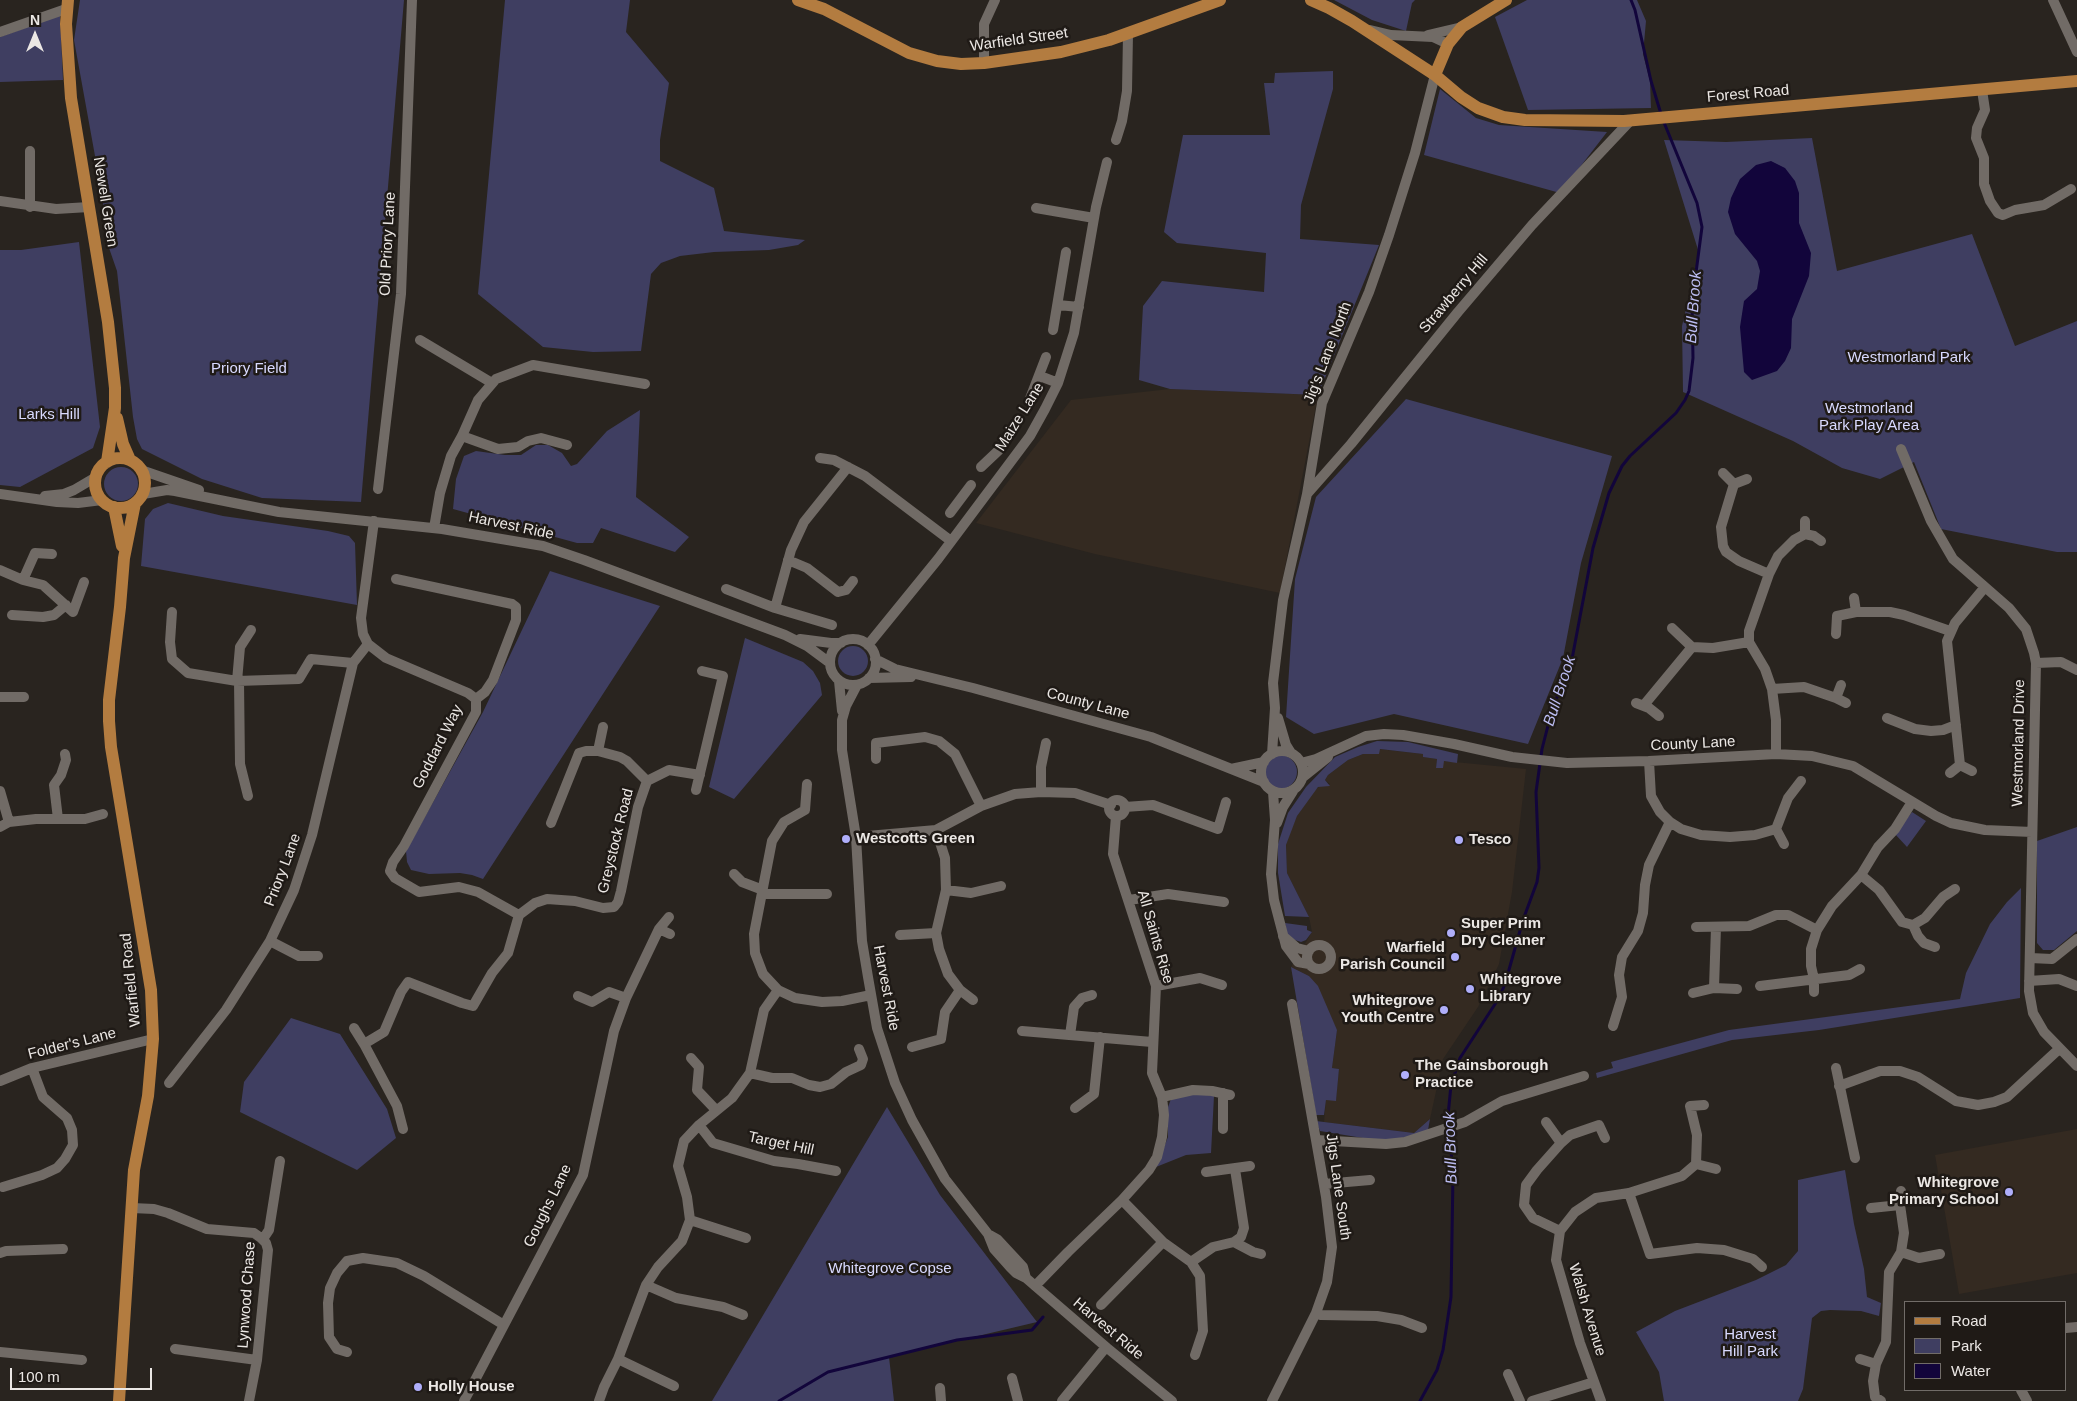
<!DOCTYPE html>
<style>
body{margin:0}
#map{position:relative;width:2077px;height:1401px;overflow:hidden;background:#29241f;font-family:Arial,sans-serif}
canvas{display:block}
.legend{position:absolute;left:1904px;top:1301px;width:162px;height:90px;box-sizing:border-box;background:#1f1a16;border:1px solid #716c68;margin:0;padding:6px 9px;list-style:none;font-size:15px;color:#ebe7e4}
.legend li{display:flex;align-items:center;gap:10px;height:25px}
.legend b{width:25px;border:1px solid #716c68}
.north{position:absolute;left:10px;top:10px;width:50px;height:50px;-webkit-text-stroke:4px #1f1a16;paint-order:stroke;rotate:0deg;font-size:14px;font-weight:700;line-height:20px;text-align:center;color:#ebe7e4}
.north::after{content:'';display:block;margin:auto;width:18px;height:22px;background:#ebe7e4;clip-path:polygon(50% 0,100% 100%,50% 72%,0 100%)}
.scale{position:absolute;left:10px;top:1368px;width:142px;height:22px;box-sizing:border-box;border:2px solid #ebe7e4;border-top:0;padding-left:6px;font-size:15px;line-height:18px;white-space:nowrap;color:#ebe7e4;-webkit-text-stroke:4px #1f1a16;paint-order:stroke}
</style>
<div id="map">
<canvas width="2077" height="1401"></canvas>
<ul class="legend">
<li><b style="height:6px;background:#b37c40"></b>Road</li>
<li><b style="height:14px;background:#3f3e61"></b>Park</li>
<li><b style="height:14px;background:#12053b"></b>Water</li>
</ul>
<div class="north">N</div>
<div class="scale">100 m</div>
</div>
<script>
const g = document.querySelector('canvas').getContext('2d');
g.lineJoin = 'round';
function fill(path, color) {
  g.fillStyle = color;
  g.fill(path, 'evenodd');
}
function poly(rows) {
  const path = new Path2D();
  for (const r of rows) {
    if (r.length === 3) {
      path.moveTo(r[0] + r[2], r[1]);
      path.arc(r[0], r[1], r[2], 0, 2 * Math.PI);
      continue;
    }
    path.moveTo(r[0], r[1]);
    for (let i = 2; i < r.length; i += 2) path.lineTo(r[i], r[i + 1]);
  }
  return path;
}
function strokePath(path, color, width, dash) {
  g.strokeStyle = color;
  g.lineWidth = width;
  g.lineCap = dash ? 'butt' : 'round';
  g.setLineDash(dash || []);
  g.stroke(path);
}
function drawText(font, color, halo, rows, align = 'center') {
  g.font = font + ' Arial,sans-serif';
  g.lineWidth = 5;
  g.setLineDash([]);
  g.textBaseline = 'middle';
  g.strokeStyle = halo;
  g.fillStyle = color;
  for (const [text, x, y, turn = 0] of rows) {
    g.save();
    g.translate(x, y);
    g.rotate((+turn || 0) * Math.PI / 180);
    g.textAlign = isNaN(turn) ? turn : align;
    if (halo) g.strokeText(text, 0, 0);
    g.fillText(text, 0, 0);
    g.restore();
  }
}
fill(poly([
 [1170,389,1318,395,1280,593,1095,554,976,523,1071,400],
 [1379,749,1423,754,1423,757,1437,759,1436,767,1444,761,1526,769,1512,892,1499,964,1478,1007,1443,1059,1430,1119,1414,1133,1324,1122,1326,1099,1336,1100,1339,1069,1332,1068,1337,1030,1309,976,1291,967,1312,932,1309,917,1287,873,1286,845,1291,829,1297,816,1312,792,1320,786,1330,784,1325,780,1328,775,1348,760,1363,754,1379,754],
 [2077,1129,2077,1273,1959,1294,1935,1155]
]), '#342a21');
fill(poly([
 [80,0,404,0,361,502,262,498,202,479,142,449,137,439,133,417,117,271,109,248,101,189,74,40],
 [505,0,630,0,626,32,669,83,660,140,660,161,714,188,724,231,805,240,798,245,769,250,714,252,680,256,661,263,651,274,641,351,593,352,543,347,478,294],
 [1334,0,1415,0,1412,3,1406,31,1372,20],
 [1527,0,1637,0,1646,21,1643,54,1650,81,1651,108,1528,110,1495,17],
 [60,15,63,80,0,82,0,37],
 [1333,71,1333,89,1301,205,1300,239,1379,245,1318,395,1170,389,1139,380,1143,306,1162,281,1264,292,1266,253,1177,243,1164,232,1183,135,1270,135,1264,83,1274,83,1275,73],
 [1440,89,1476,118,1499,125,1607,132,1560,193,1424,155],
 [1812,138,1837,271,1972,234,2015,346,2077,321,2077,552,2057,552,1941,529,1914,462,1880,479,1842,468,1793,441,1683,392,1682,326,1699,253,1664,140,1726,142],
 [79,242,100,427,93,448,20,487,0,485,0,250,21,250],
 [1406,399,1612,456,1581,563,1563,658,1528,744,1394,714,1314,734,1286,717,1295,579,1316,497],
 [640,410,636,497,689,537,675,552,601,528,593,543,577,543,453,509,456,479,464,456,476,451,505,455,521,455,536,445,548,445,562,453,571,466,577,464,607,431],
 [121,484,17],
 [168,503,223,516,328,531,349,536,355,543,357,605,141,566,145,519,153,509],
 [550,571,660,606,483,879,472,875,460,873,429,874,411,870,407,862,406,851,483,712],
 [745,638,803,662,813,671,820,683,822,695,734,799,709,787],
 [853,661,15],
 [1377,741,1408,742,1458,754,1457,763,1444,761,1443,768,1436,768,1437,759,1423,757,1423,754,1380,749,1379,754,1363,754,1348,760,1328,775,1325,780,1330,786,1318,787,1297,816,1286,845,1287,873,1309,917,1285,916,1278,873,1278,844,1288,813,1306,787,1335,757,1358,747],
 [1280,772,17],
 [1912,812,1926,821,1907,847,1895,834],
 [2077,827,2077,931,2054,950,2043,950,2037,943,2037,841],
 [2021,888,2020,998,1819,1030,1732,1040,1597,1078,1596,1073,1613,1068,1611,1062,1729,1030,1960,999,1966,973,1990,924,2007,902],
 [1285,923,1307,926,1307,930,1312,932,1306,940,1301,942,1292,939,1287,935],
 [1291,967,1309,976,1318,986,1337,1030,1332,1068,1339,1069,1336,1101,1326,1100,1324,1115,1316,1115],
 [291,1018,340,1034,387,1109,396,1138,357,1170,240,1112,244,1082],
 [1193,1093,1214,1096,1211,1153,1186,1155,1156,1167,1168,1137,1168,1107,1171,1099],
 [887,1107,940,1195,1037,1322,889,1357,894,1401,712,1401],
 [1430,1119,1428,1130,1404,1141,1369,1139,1320,1131,1316,1121,1414,1133],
 [1845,1170,1854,1224,1864,1269,1867,1297,1881,1303,1879,1316,1861,1311,1830,1310,1821,1311,1812,1318,1803,1389,1798,1401,1664,1401,1659,1372,1636,1332,1675,1311,1756,1280,1786,1265,1798,1251,1798,1180]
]), '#3f3e61');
fill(poly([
 [1771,161,1785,168,1795,181,1799,193,1799,223,1811,253,1809,276,1792,319,1791,348,1785,361,1777,371,1752,380,1744,372,1740,327,1744,301,1757,289,1760,271,1757,261,1735,234,1728,212,1731,198,1740,179,1756,165]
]), '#12053b');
strokePath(poly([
 [1631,0,1635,10,1651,81,1661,114],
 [779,1401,828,1372,957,1340,1032,1330,1043,1317],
 [1420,1401,1437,1370,1443,1350,1451,1297,1453,1174,1448,1116,1451,1085,1460,1058,1499,998,1505,984,1523,920,1537,882,1539,868,1536,792,1542,749,1552,710,1572,659,1593,548,1609,493,1622,466,1630,456,1676,413,1685,400,1689,391,1693,358,1692,303,1702,227,1697,203,1663,120]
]), '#12053b', 3);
strokePath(poly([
 [2053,0,2077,52],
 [1370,30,1391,35,1433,37,1448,44],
 [0,32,66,9],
 [1428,35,1462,27],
 [984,63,984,24,995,0],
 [1982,90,1985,110,1977,128,1976,138,1984,158,1984,184,1990,201,1998,213,2003,215,2015,210,2044,205,2071,189],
 [1116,140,1122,121,1127,91,1128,34],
 [0,201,56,209,89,207],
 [30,207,30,151],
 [1036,208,1094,218],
 [1058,305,1079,307],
 [1053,330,1066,252],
 [420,340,492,383],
 [1040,376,1058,383],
 [1029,401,1046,357],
 [462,436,498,449,518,447,528,441,541,438,567,445],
 [1901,449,1931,521,1953,559,2009,608,2026,629,2034,653,2036,663,2029,991,2033,1013,2044,1032,2077,1066],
 [820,458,834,460,865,476,951,541],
 [981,467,999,450,1011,432],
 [141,470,199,490],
 [1723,473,1734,484,1747,479],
 [1734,484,1721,527,1723,546,1726,552,1739,561,1769,574],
 [378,489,401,294,412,0],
 [0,494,57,502,78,503,102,500],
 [143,494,167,490,175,491,279,512,442,529,543,546,584,560,785,635,807,646,830,663],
 [1307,494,1351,444,1458,312,1532,225,1631,120],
 [45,496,64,494,74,490,96,477],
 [950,513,971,485],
 [374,521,361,618,363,634,368,644,386,658,468,693,476,699],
 [1805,521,1805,534],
 [434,528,440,493,451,456,462,436,478,400,496,379,533,365,645,384],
 [788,560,807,568,838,592,846,590,853,581],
 [0,570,23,580,43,585,73,612,84,582],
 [396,579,512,604,516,607,516,620,493,680,485,692,476,699],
 [23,580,35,553,52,554],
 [726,589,775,608,832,625],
 [1854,598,1856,612,1890,612,1904,615,1950,631],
 [775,608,791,550,804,522,848,467],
 [172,612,170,642,172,659,188,673,237,681,299,679,311,659,353,663],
 [12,615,43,617,54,615,66,605],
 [1672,628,1692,647],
 [1836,634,1837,616,1856,612],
 [800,639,831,643,841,643],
 [853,662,23],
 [868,645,938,559,1030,436,1045,409,1058,383,1074,333,1096,207,1107,162],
 [875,659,895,669,973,688,1151,737,1264,782],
 [2036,663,2061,662,2077,670],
 [869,678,911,677],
 [237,681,240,647,251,630],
 [239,681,240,764,248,796],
 [839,681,842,711],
 [857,685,846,706,842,720,842,750,856,837,862,941,868,977,877,1028,895,1083,912,1120,945,1179,988,1234,994,1249,1010,1267,1016,1273,1026,1278,1106,1347,1172,1401],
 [1772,689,1804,687,1836,698,1841,685],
 [0,697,24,697],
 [1836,698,1846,703],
 [476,699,476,712,404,846,393,862,390,871,395,878,419,892,459,887,478,892,519,915],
 [1636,703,1649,708,1659,716],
 [1644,705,1692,647,1713,648,1749,642],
 [1278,718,1286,745,1291,753],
 [1887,718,1915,729,1931,731,1943,730,1956,725],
 [1282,772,21],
 [598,751,603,727],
 [1272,754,1275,708,1273,683,1283,600,1307,494,1322,403,1369,292,1389,235,1415,153,1435,75],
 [1776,754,1776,720,1772,689,1765,669,1749,642,1749,631,1769,574,1778,556,1794,540,1805,534,1814,536,1821,541],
 [876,759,876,743,925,737,939,741,955,754,981,806],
 [1649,761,1651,796,1660,812,1670,822,1681,829,1701,835,1730,837,1755,835,1776,829,1788,798,1801,781],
 [1301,763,1316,759,1366,736,1384,734,1403,735,1454,744,1512,757,1567,763,1649,761,1776,754,1812,756,1853,766,1936,816,1951,823,1985,830,2032,832],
 [1960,765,1947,641,1955,623,1985,587],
 [1231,769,1264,762],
 [1950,773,1960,765,1972,771],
 [1303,777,1328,757],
 [807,784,805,810,784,822,772,841,754,934,755,953,763,974,778,990,795,998,822,1002,842,1001,871,995],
 [696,790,723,676,702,671],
 [0,791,9,822],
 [1041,792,1041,767,1046,743],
 [1273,792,1275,820,1271,874,1274,900,1286,946,1298,962,1309,964],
 [1117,808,8],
 [1125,807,1153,805,1218,829,1226,802],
 [58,819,54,785,61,775,66,760,65,754],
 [551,823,579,753,586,751,598,751,620,757,627,761,647,781],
 [1277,823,1283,807,1293,791],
 [0,827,9,822,36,819,85,819,103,814],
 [1776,829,1784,844],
 [936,830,945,858,946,890,936,933,939,949,948,974,960,990,973,1000],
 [856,837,936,830,981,806,1015,794,1041,792,1075,793,1111,805],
 [734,874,742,882,763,890],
 [1861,875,1879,890,1902,922,1913,925,1918,936,1924,943,1935,947],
 [946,890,971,893,1001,886],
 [763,894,827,894],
 [1129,900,1168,894,1224,902],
 [519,915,535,903,547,899,575,901,603,908,614,907,618,902,621,891,638,807,647,781,669,770,700,775],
 [1913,925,1925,918,1943,897,1955,889],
 [1696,927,1749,926,1776,915,1788,915,1817,930],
 [659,929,670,934],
 [900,935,936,933],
 [1283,936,1297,948,1309,951],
 [270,941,299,956,318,956],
 [1319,957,12],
 [2030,958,2052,959,2077,939],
 [2029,981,2059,979,2077,986],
 [1156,986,1200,978,1222,985],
 [1760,986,1849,975,1860,969],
 [1714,988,1737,989],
 [1814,992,1814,979,1811,966,1811,949,1817,930,1832,906,1861,875,1878,847,1895,829,1912,802],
 [1693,993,1714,988,1716,927],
 [578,996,592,1002,609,992,626,998],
 [1613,1026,1622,997,1619,975,1622,957,1638,931,1643,913,1645,885,1649,865,1670,822],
 [354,1028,364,1044,397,1106,403,1129],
 [1022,1031,1152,1042],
 [1070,1035,1074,1007,1082,998,1092,995],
 [364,1044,384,1032,401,992,408,982,462,1003,473,1006,492,973,508,953,519,915],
 [912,1047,941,1039,945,1012,960,990],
 [691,1058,699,1067,697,1090,716,1110],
 [1836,1068,1855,1158],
 [750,1073,772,1078,792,1078,809,1085,820,1087,831,1084,846,1072,861,1065,863,1059,859,1049],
 [0,1081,32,1068,153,1039],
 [169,1083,226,1010,270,941,294,890,312,835,353,663,368,644],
 [1839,1086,1880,1071,1900,1071,1918,1077,1956,1101,1978,1105,1994,1102,2007,1097,2059,1049],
 [1162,1097,1193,1090,1212,1091,1230,1095],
 [1075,1108,1094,1094,1100,1037],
 [1546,1122,1561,1143],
 [699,1125,713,1143,774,1161,798,1164,836,1171],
 [1223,1129,1223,1093],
 [1316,1140,1386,1144,1405,1142,1465,1122,1502,1101,1584,1076],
 [1696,1164,1716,1169],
 [1206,1172,1250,1166],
 [1324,1184,1370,1180],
 [3,1187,42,1175,57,1168,65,1159,73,1145,72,1130,67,1118,43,1097,32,1068],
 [1629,1193,1650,1254,1697,1248,1724,1250,1753,1259,1762,1267],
 [1122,1200,1163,1242,1191,1262,1200,1276,1203,1331,1195,1355],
 [132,1208,154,1209,168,1213,207,1229,254,1233,261,1238,266,1243,268,1250,257,1360,249,1401],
 [1871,1208,1900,1205],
 [690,1220,746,1238],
 [1560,1231,1533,1218,1524,1205,1526,1185,1537,1170,1561,1143,1570,1135,1599,1125,1605,1138],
 [988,1234,997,1239,1023,1267,1026,1278],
 [263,1239,269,1230,280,1161],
 [1234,1242,1253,1252,1261,1254],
 [1901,1252,1919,1258,1940,1254],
 [0,1253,6,1251,63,1249],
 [1191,1262,1213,1247,1234,1242,1241,1237,1244,1228,1235,1169],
 [646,1285,676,1298,723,1307,743,1315],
 [1035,1286,1068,1252,1122,1200,1149,1170,1157,1157,1162,1137,1164,1115,1162,1097,1152,1073,1156,986,1113,854,1116,816],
 [1101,1305,1163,1242],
 [1316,1313,1321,1315,1377,1316,1401,1320,1422,1328],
 [2066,1328,2077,1327],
 [175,1349,257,1360],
 [0,1352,82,1360],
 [347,1352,337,1349,329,1337,328,1303,330,1288,337,1273,347,1261,363,1258,397,1263,424,1276,504,1325],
 [618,1359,674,1386],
 [1860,1359,1876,1364],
 [1508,1374,1520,1401],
 [1012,1378,1018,1401],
 [940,1388,941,1401],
 [2021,1390,2027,1401],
 [464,1401,583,1175,614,1031,626,998,659,929,669,917],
 [599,1401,604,1387,618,1359,646,1285,658,1267,682,1241,690,1220,687,1197,678,1166,684,1141,699,1125,732,1098,750,1073,764,1010,778,990],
 [1062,1401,1106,1347],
 [1272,1401,1316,1313,1327,1282,1332,1247,1326,1197,1292,1004],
 [1532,1401,1594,1382],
 [1601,1401,1580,1343,1556,1260,1560,1231,1575,1212,1596,1198,1629,1193,1682,1176,1696,1164,1697,1135,1690,1106,1704,1105],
 [1881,1401,1875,1397,1873,1381,1876,1364,1886,1342,1889,1272,1901,1252,1904,1233,1900,1205,1901,1191]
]), '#716b66', 10);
strokePath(poly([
 [68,0,66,24,71,98,108,322,115,388,115,408,107,462],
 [798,0,824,9,909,53,937,61,961,64,984,63,1061,52,1109,40,1220,0],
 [1311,0,1329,8,1352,21,1435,75,1461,97,1478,108,1503,117,1525,120,1624,121,2077,81],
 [1435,75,1448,44,1462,27,1506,0],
 [117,418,123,444,130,460],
 [120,483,25],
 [114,507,122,546],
 [119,1401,134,1170,148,1096,153,1039,151,990,111,747,109,721,109,700,120,607,124,558,135,503]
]), '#b37c40', 12);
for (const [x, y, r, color] of [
 [846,839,5,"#afaefa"],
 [1459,840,5,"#afaefa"],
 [1451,933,5,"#afaefa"],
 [1455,957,5,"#afaefa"],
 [1470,989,5,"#afaefa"],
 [1444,1010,5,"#afaefa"],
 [1405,1075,5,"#afaefa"],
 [2009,1192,5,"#afaefa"],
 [418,1387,5,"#afaefa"]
]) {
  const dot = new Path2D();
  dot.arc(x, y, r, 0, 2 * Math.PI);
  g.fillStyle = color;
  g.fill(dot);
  strokePath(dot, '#1f1a16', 2);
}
drawText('15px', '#ebe7e4', '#1f1a16', [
 ["Warfield Street",1019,40,-8],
 ["Forest Road",1748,94,-5],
 ["Newell Green",105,202,81],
 ["Old Priory Lane",388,244,-87],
 ["Strawberry Hill",1454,294,-50],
 ["Jig's Lane North",1328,353,-69],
 ["Maize Lane",1020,417,-58],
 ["Harvest Ride",511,526,12],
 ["County Lane",1088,704,15],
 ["Westmorland Drive",2019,743,-89],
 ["County Lane",1693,744,-3],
 ["Goddard Way",438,747,-63],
 ["Greystock Road",616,841,-76],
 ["Priory Lane",283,870,-69],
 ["All Saints Rise",1155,937,74],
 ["Warfield Road",131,980,-96],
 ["Harvest Ride",886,988,79],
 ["Folder's Lane",72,1044,-14],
 ["Target Hill",781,1144,12],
 ["Jigs Lane South",1338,1187,82],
 ["Goughs Lane",548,1206,-64],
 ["Lynwood Chase",247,1295,-86],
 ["Walsh Avenue",1587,1310,73],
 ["Harvest Ride",1108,1329,40]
]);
drawText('15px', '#d9daff', '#1f1a16', [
 ["Westmorland Park",1909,358],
 ["Priory Field",249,369],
 ["Westmorland",1869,409],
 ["Park Play Area",1869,426],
 ["Larks Hill",49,415],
 ["Whitegrove Copse",890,1269],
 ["Harvest",1750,1335],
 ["Hill Park",1750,1352]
]);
drawText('bold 15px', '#ebe7e4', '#1f1a16', [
 ["Westcotts Green",856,839],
 ["Tesco",1469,840],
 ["Super Prim",1461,924],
 ["Dry Cleaner",1461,941],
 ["Warfield",1445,948,"right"],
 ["Parish Council",1445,965,"right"],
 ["Whitegrove",1480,980],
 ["Library",1480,997],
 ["Whitegrove",1434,1001,"right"],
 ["Youth Centre",1434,1018,"right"],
 ["The Gainsborough",1415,1066],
 ["Practice",1415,1083],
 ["Whitegrove",1999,1183,"right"],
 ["Primary School",1999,1200,"right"],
 ["Holly House",428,1387]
], 'left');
drawText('italic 16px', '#bbbcf1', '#1f1a16', [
 ["Bull Brook",1694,307,-86],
 ["Bull Brook",1560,691,-72],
 ["Bull Brook",1451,1148,-92]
]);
</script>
